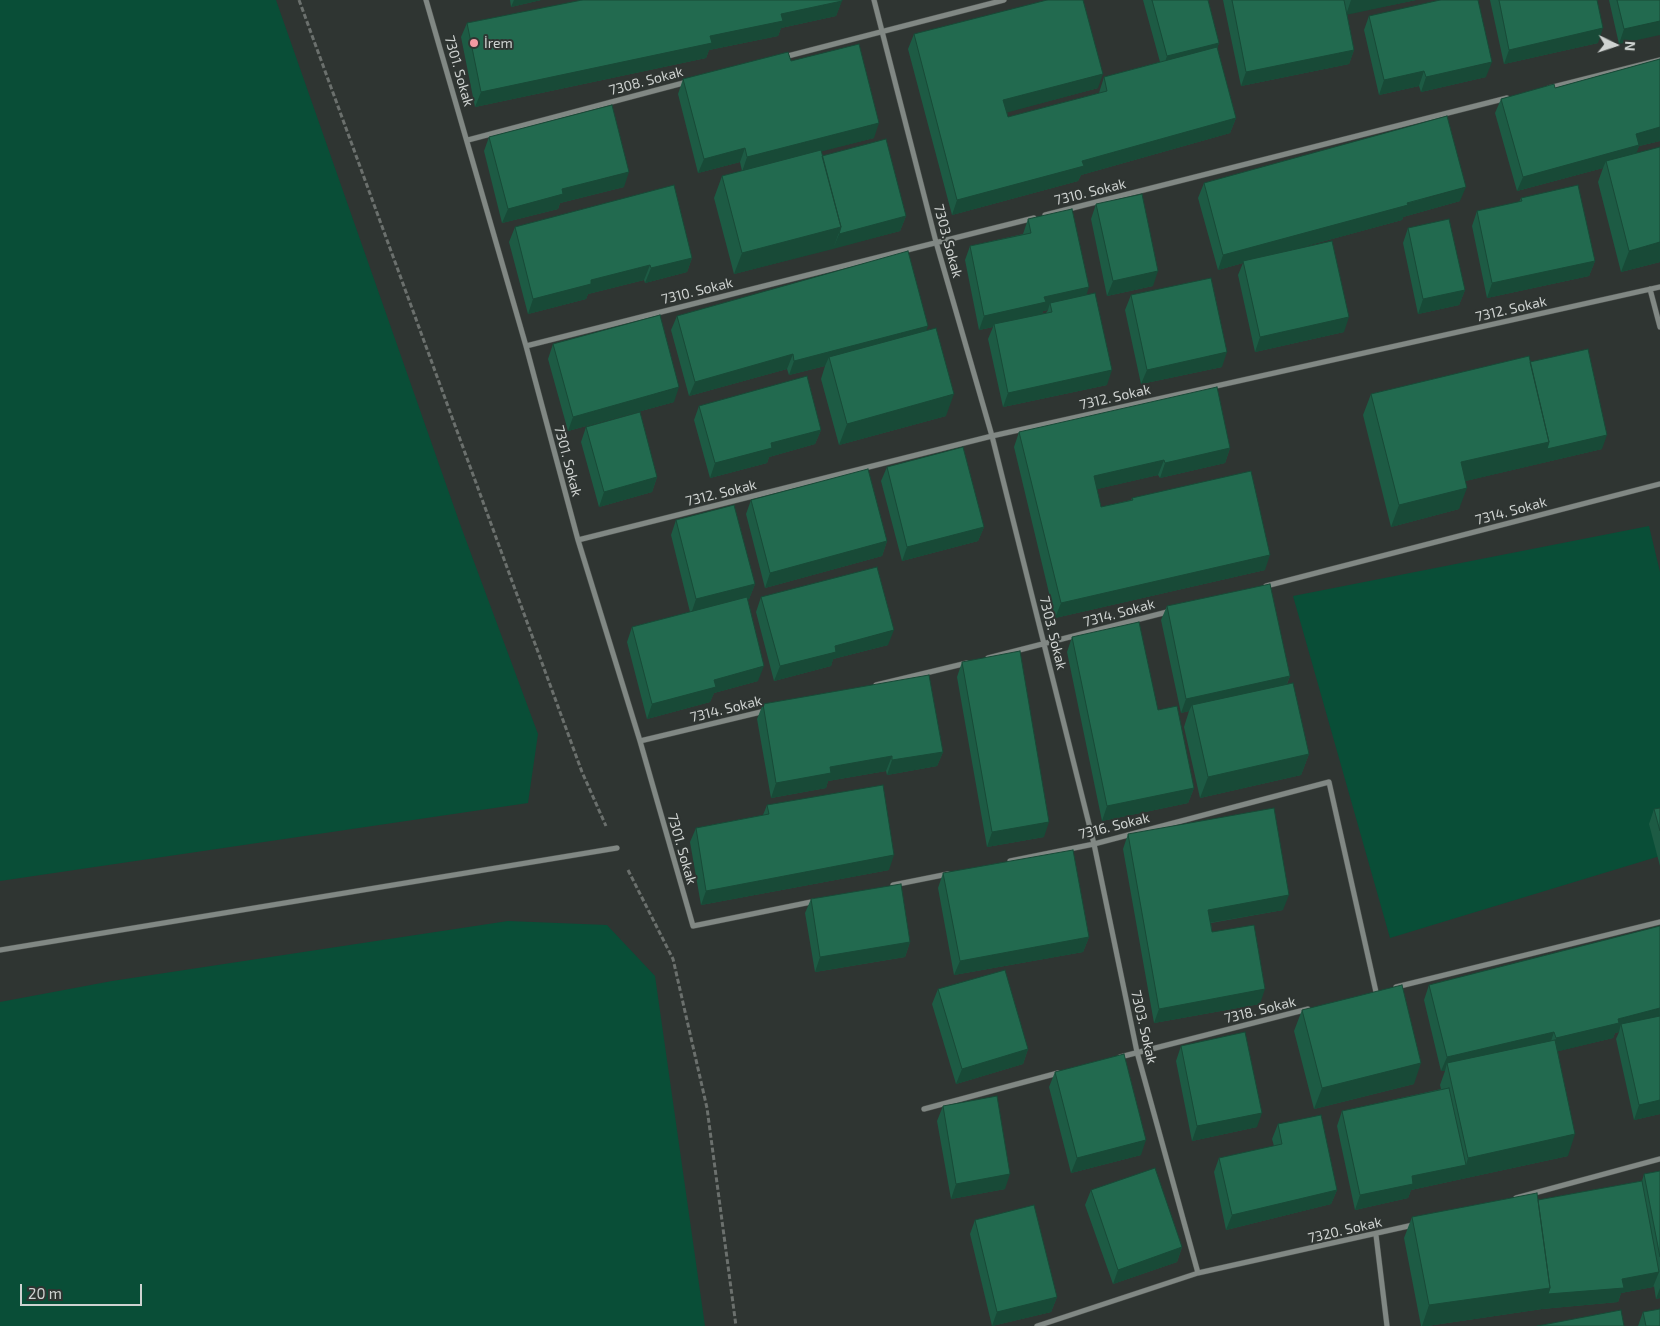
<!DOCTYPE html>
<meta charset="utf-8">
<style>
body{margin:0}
#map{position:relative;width:1660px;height:1326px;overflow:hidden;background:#2f3532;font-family:"Exo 2",sans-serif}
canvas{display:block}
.north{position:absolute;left:1590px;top:20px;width:50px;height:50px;-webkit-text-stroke:4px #2f3532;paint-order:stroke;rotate:94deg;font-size:14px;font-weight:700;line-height:20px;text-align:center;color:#cfd3d1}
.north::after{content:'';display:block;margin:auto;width:18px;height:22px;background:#cfd3d1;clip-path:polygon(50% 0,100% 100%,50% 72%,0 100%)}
.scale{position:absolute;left:20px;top:1284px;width:122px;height:22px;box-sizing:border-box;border:2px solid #cfd3d1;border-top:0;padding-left:6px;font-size:15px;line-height:18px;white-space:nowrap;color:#cfd3d1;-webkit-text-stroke:4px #2f3532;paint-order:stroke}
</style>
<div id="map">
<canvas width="1660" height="1326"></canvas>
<div class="north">N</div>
<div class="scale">20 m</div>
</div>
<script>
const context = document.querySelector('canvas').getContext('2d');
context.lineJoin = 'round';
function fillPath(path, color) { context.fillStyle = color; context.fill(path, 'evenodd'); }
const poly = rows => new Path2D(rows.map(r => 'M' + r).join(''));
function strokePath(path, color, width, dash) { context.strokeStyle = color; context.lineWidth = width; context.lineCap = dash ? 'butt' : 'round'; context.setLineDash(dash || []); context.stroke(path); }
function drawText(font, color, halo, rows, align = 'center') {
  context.font = font + ' "Exo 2",sans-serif'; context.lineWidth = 4; context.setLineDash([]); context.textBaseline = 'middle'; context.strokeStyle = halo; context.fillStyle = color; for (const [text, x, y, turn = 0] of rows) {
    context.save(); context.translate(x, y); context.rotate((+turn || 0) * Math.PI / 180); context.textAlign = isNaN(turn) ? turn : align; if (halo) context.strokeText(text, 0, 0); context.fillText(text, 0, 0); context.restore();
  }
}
const green = poly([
 [0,0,276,0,460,524,538,734,528,803,0,881],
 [1649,526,1660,572,1660,856,1390,938,1293,596],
 [508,921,607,925,655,976,705,1326,0,1326,0,1002,112,981]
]);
const path = poly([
 [299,0,582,772,606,826],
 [628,870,673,959,707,1108,736,1326]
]);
const street = poly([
 [426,0,526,346,578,540,640,741,693,926,816,901],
 [874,0,936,242,992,436,1094,844,1137,1052,1198,1273],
 [784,57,1004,0],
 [1549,88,1660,60],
 [468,140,687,82],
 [1045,215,1507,98],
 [1650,289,1660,327],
 [526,346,1034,218],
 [578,540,992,436,1660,287],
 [1266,586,1660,484],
 [988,658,1171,611],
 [876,685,967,663],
 [640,741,765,711],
 [1010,861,1094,844,1329,782,1376,992],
 [893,885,948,874],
 [0,950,617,848],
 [1396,987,1660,922],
 [1120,1057,1308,1009],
 [924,1109,1058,1073],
 [1516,1198,1660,1159],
 [1376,1235,1387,1326],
 [1037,1326,1198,1273,1413,1225]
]);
const wall = poly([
 [510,0,541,0,511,7],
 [579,0,842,0,836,16,781,28,778,36,709,50,706,58,475,107,461,37,467,23,579,1],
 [1143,0,1208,0,1219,43,1217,48,1236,118,1230,133,1081,175,1078,181,952,215,908,49,914,34,1098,88,1007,112,1008,117,1099,93,1104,77,1160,62],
 [1223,0,1416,0,1347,14,1354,50,1349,64,1241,86],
 [1490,0,1597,0,1598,43,1504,64],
 [1609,0,1660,0,1619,44],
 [1369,16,1486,77,1421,92,1419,86,1379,95,1364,30],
 [1660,59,1660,141,1639,146,1636,153,1660,262,1621,272,1598,182,1603,168,1517,191,1495,113,1501,99,1555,88],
 [791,61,874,138,821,151,822,156,906,216,900,231,734,274,714,198,722,176,742,171,740,162,698,173,678,94,683,79],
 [489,137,624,187,560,203,558,209,502,223,484,151],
 [1204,183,1460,201,1403,217,1402,220,1284,252,1344,332,1255,352,1238,275,1243,263,1218,270,1198,198],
 [1521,198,1595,261,1589,276,1487,298,1472,226,1477,211,1519,202],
 [1096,204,1153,286,1107,296,1091,219],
 [1028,219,1086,295,1107,385,1003,407,988,339,993,327,979,330,965,260,970,246,1023,234],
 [1048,310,1046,313,1042,314,1043,311],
 [515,227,692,258,687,272,645,283,644,280,588,294,586,299,528,314,509,242],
 [1408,228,1465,290,1459,305,1418,314,1403,243],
 [1131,295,1222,367,1141,384,1125,310],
 [677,316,926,330,946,416,839,445,821,379,825,366,789,375,787,369,689,396,671,330],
 [553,344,674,402,568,431,548,359],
 [1530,362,1602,449,1465,481,1459,509,1391,527,1363,415,1371,394],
 [699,406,821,430,815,444,769,457,767,463,710,478,694,420],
 [586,427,657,477,652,492,599,507,581,442],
 [1019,432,1230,448,1225,463,1160,478,1158,475,1097,489,1101,507,1131,500,1132,498,1265,570,1055,618,1014,447],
 [887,467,984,527,978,541,902,561,881,481],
 [751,500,887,541,882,556,765,588,746,514],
 [676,520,755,584,749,599,747,600,758,681,714,693,710,702,647,719,627,642,632,627,690,612,671,535],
 [761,597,888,645,833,659,831,666,774,681,756,612],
 [1167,606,1290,676,1287,684,1309,754,1301,775,1200,798,1184,727,1189,711,1181,713,1161,620],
 [1072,637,1158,710,1194,788,1188,803,1102,821,1067,652],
 [962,662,1044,837,987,847,957,677],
 [763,704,943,752,937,766,887,775,886,771,828,781,826,788,771,798,757,719],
 [767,805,889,870,701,905,690,842,696,828,763,815],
 [1660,808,1660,866,1649,824,1654,809],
 [1128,834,1283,910,1211,923,1212,932,1260,1004,1154,1023,1123,849],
 [943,873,1089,937,1083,952,954,975,938,888],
 [811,899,910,942,905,957,815,972,805,913],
 [1660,926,1660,1114,1634,1120,1616,1039,1619,1032,1615,1033,1613,1038,1558,1051,1568,1156,1411,1190,1408,1198,1355,1210,1337,1126,1342,1111,1441,1089,1440,1085,1445,1071,1441,1071,1424,1000,1429,985],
 [938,989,1028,1049,1023,1064,956,1084,932,1004],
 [1302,1010,1414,1084,1314,1109,1294,1031],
 [1181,1046,1257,1127,1192,1141,1176,1061],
 [1055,1072,1141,1155,1071,1173,1049,1087],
 [943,1106,1005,1189,951,1199,937,1121],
 [1278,1124,1337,1190,1331,1204,1226,1230,1214,1172,1219,1158,1274,1146,1272,1139],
 [1660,1171,1660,1298,1656,1299,1654,1286,1653,1287,1621,1293,1618,1302,1542,1309,1427,1326,1421,1326,1404,1238,1412,1217,1538,1200,1642,1181,1644,1174],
 [1091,1190,1182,1247,1177,1262,1113,1284,1085,1205],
 [975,1220,1057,1297,1051,1312,992,1326,970,1234],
 [1643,1312,1660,1326,1638,1326]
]);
const shadedWall = poly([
 [514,0,541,0,511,7],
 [1351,0,1416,0,1346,15],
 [842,1,836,16,781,28,778,36,709,50,706,58,475,107,481,92,710,36,781,14],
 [1660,21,1660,35,1619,44,1624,29],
 [1603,28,1598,43,1504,64,1509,50],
 [1219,43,1214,58,1162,71,1167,56],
 [1354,50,1349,64,1241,86,1246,72],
 [1492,62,1486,77,1421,92,1426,77],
 [1424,71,1419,86,1379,95,1384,80],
 [1103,74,1098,88,998,115,1003,100],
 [1236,118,1230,133,1081,175,1078,181,952,215,957,200,1082,161],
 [879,123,874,138,742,172,747,157],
 [1660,127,1660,141,1639,146,1634,160,1606,161,1603,168,1517,191,1523,177,1636,134],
 [745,148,740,162,698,173,704,159],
 [629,172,624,187,560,203,558,209,502,223,508,209,562,189],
 [1466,187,1460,201,1403,217,1402,220,1244,263,1243,261,1243,263,1218,270,1223,255],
 [906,216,900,231,833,249,839,234],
 [841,227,833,249,734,274,742,253],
 [1660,242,1660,262,1621,272,1629,251],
 [692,258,687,272,645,283,651,268],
 [1595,261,1589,276,1487,298,1492,283],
 [650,265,644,280,588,294,586,299,528,314,533,299,591,280],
 [1158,271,1153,286,1107,296,1113,281],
 [1089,287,1084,302,1050,303,1048,310,1043,311,1041,317,994,324,993,327,979,330,984,316,1044,297],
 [1465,290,1459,305,1418,314,1423,299],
 [1349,317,1344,332,1255,352,1260,337],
 [928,326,923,340,829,357,825,366,789,375,794,361],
 [1227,352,1222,367,1141,384,1147,370],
 [793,354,787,369,689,396,695,382],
 [1112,370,1107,385,1003,407,1008,393],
 [679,387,674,402,568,431,573,417],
 [954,394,946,416,839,445,847,424],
 [821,430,815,444,769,457,767,463,710,478,715,463,771,443],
 [1607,435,1602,449,1453,484,1461,462,1549,442],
 [1230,448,1225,463,1160,478,1165,463],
 [1164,460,1158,475,1089,491,1094,476],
 [657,477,652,492,599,507,604,492],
 [1467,488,1459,509,1391,527,1399,505],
 [984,527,978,541,902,561,907,547],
 [887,541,882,556,765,588,770,573],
 [1270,555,1265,570,1055,618,1061,603],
 [755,584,749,599,691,614,696,599],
 [894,630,888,645,833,659,831,666,774,681,780,666,835,646],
 [764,666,758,681,714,693,710,702,647,719,652,704,714,680],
 [1290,676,1284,690,1192,705,1189,711,1181,713,1186,699],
 [943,752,937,766,887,775,892,760],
 [1309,754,1301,775,1200,798,1208,777],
 [892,756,886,771,828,781,826,788,771,798,776,783,830,767],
 [1194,788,1188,803,1102,821,1107,806],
 [1049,822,1044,837,987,847,992,832],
 [894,855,889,870,701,905,706,891],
 [1289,895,1283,910,1203,924,1208,910],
 [1089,937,1083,952,954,975,960,961],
 [910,942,905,957,815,972,820,957],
 [1265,989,1260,1004,1154,1023,1159,1009],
 [1660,1008,1660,1021,1621,1024,1619,1032,1615,1033,1613,1038,1551,1053,1556,1038,1618,1019],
 [1554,1032,1549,1047,1447,1063,1445,1071,1441,1071,1447,1057],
 [1028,1049,1023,1064,956,1084,962,1069],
 [1421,1063,1414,1084,1314,1109,1322,1088],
 [1660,1100,1660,1114,1634,1120,1639,1105],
 [1262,1113,1257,1127,1192,1141,1197,1126],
 [1575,1134,1568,1156,1411,1190,1408,1198,1355,1210,1360,1195,1412,1176,1466,1165,1468,1158],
 [1146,1140,1141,1155,1071,1173,1077,1158],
 [1010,1174,1005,1189,951,1199,956,1184],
 [1337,1190,1331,1204,1226,1230,1232,1215],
 [1182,1247,1177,1262,1113,1284,1118,1270],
 [1659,1272,1653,1287,1621,1293,1618,1302,1542,1309,1427,1326,1422,1326,1429,1305,1550,1288,1622,1279],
 [1660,1288,1660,1298,1656,1299],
 [1057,1297,1051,1312,992,1326,997,1312]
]);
const building = poly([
 [582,0,842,0,842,1,781,14,783,21,710,36,712,43,481,92,467,23,582,0],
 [1047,0,1083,0,1103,74,1003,100,1008,117,1107,91,1104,77,1217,47,1236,118,1082,161,1084,166,957,200,914,34,1047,0],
 [1152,0,1208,0,1219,43,1167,56,1152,0],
 [1232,0,1344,0,1354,50,1246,72,1232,0],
 [1440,0,1478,0,1492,62,1426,77,1424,71,1384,80,1369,16,1440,0],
 [1499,0,1597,0,1603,28,1509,50,1499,0],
 [1617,0,1660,0,1660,21,1624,29,1617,0],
 [859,44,879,123,747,157,745,148,704,159,683,79,788,52,791,61,859,44],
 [1660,59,1660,127,1636,134,1639,145,1523,177,1501,99,1554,84,1555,88,1660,59],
 [612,105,629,172,562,189,563,194,508,209,489,137,612,105],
 [1447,116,1466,187,1407,203,1408,205,1223,255,1204,183,1447,116],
 [886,139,906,216,839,234,841,227,822,156,886,139],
 [1660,147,1660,242,1629,251,1606,161,1660,147],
 [821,150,841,227,742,253,722,176,821,150],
 [674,185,692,258,651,268,650,265,591,280,591,284,533,299,515,227,674,185],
 [1578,185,1595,261,1492,283,1477,211,1522,201,1521,198,1578,185],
 [1142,194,1158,271,1113,281,1096,204,1142,194],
 [1072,209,1089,287,1044,297,1046,302,984,316,970,246,1031,233,1028,219,1072,209],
 [1449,219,1465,290,1423,299,1408,228,1449,219],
 [1332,241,1349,317,1260,337,1243,261,1332,241],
 [908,251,928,326,794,361,793,354,695,382,677,316,908,251],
 [1211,278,1227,352,1147,370,1131,295,1211,278],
 [1095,293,1112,370,1008,393,994,324,1052,312,1050,303,1095,293],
 [660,315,679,387,573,417,553,344,660,315],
 [936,328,954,394,847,424,829,357,936,328],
 [1588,349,1607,435,1547,449,1549,442,1530,362,1588,349],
 [1529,356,1549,442,1461,462,1467,488,1399,505,1371,394,1529,356],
 [807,376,821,430,771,443,772,448,715,463,699,406,807,376],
 [1217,387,1230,448,1165,463,1164,460,1094,476,1101,507,1133,500,1132,498,1251,471,1270,555,1061,603,1019,432,1217,387],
 [640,412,657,477,604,492,586,427,640,412],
 [963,447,984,527,907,547,887,467,963,447],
 [868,469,887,541,770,573,751,500,868,469],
 [734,505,755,584,696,599,676,520,734,505],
 [877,567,894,630,835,646,836,652,780,666,761,597,877,567],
 [1270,584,1290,676,1186,699,1167,606,1270,584],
 [747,597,764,666,714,680,716,687,652,704,632,627,747,597],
 [1139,622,1158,710,1177,706,1194,788,1107,806,1072,637,1139,622],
 [1020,651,1049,822,992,832,962,662,1020,651],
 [929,675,943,752,892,760,892,756,830,767,831,773,776,783,763,704,929,675],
 [1293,683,1309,754,1208,777,1192,705,1293,683],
 [883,785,894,855,706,891,696,828,769,814,767,805,883,785],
 [1274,808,1289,895,1208,910,1212,932,1254,925,1265,989,1159,1009,1128,834,1274,808],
 [1660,808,1660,831,1654,809,1660,808],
 [1073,850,1089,937,960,961,943,873,1073,850],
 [901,884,910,942,820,957,811,899,901,884],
 [1660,926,1660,1008,1618,1019,1619,1023,1556,1038,1554,1032,1447,1057,1429,985,1660,926],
 [1005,970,1028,1049,962,1069,938,989,1005,970],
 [1402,985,1421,1063,1322,1088,1302,1010,1402,985],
 [1660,1016,1660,1100,1639,1105,1621,1024,1660,1016],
 [1245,1032,1262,1113,1197,1126,1181,1046,1245,1032],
 [1555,1040,1575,1134,1468,1158,1447,1063,1555,1040],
 [1124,1054,1146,1140,1077,1158,1055,1072,1124,1054],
 [1449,1088,1466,1165,1412,1176,1413,1184,1360,1195,1342,1111,1449,1088],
 [997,1096,1010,1174,956,1184,943,1106,997,1096],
 [1321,1115,1337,1190,1232,1215,1219,1158,1282,1144,1278,1124,1321,1115],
 [1155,1168,1182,1247,1118,1270,1091,1190,1155,1168],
 [1660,1171,1660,1257,1644,1174,1660,1171],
 [1642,1181,1659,1272,1622,1279,1624,1288,1548,1294,1550,1288,1538,1200,1642,1181],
 [1537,1193,1550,1288,1429,1305,1412,1217,1537,1193],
 [1034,1205,1057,1297,997,1312,975,1220,1034,1205],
 [1660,1309,1660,1326,1646,1326,1643,1312,1660,1309],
 [1621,1310,1624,1326,1537,1326,1621,1310]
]);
const markers = [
 [474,43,5,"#f49aa2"]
];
const poiNames = [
 ["İrem",484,43]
];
const streetNames = [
 ["7301. Sokak",459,71,74],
 ["7308. Sokak",646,81,-15],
 ["7310. Sokak",1090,192,-14],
 ["7303. Sokak",948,241,75],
 ["7310. Sokak",697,291,-14],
 ["7312. Sokak",1511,309,-13],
 ["7312. Sokak",1115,397,-13],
 ["7301. Sokak",568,461,75],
 ["7312. Sokak",721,493,-14],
 ["7314. Sokak",1511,511,-15],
 ["7314. Sokak",1119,613,-15],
 ["7303. Sokak",1053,633,76],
 ["7314. Sokak",726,709,-14],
 ["7316. Sokak",1114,826,-14],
 ["7301. Sokak",682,849,74],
 ["7318. Sokak",1260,1010,-14],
 ["7303. Sokak",1144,1027,77],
 ["7320. Sokak",1345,1230,-13]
];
fillPath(green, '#094e37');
strokePath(street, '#4b504d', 6);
strokePath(path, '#6b706d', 3, [5, 2.5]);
strokePath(street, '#818884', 5);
fillPath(wall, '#1d5b44');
fillPath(shadedWall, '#184a37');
fillPath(building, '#226a4f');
strokePath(building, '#184a37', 1);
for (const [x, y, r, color] of markers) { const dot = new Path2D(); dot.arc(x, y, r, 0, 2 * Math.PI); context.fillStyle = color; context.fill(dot); strokePath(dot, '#2f3532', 2); }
drawText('14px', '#cfd3d1', '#2f3532', poiNames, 'left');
drawText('14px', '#cfd3d1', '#2f3532', streetNames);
</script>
